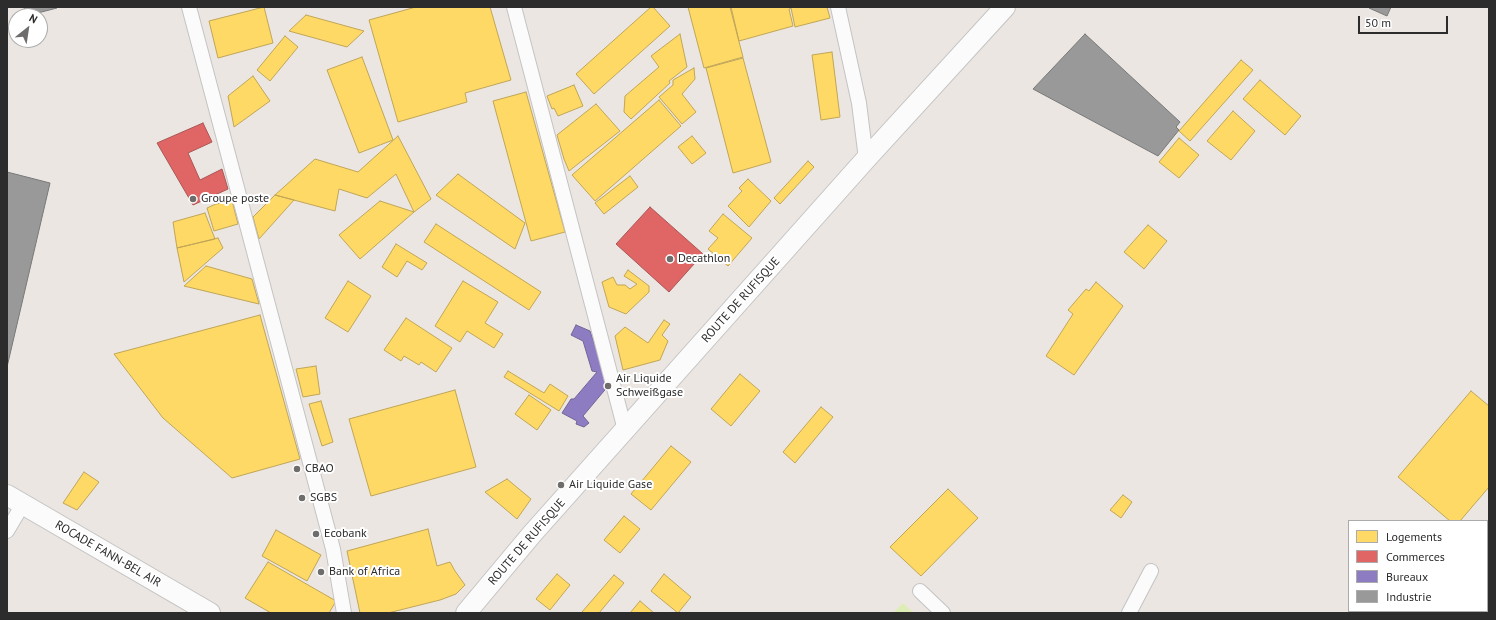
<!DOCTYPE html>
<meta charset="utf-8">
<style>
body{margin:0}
#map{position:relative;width:1496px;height:620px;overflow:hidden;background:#ebe6e2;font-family:"PT Sans",sans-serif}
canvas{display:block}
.frame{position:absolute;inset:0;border:8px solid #2c2c2c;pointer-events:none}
.legend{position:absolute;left:1348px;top:520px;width:140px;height:92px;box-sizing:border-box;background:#fff;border:1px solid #ababab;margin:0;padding:5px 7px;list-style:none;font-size:12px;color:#2c2c2c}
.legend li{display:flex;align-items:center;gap:8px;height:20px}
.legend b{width:20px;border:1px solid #ababab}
.north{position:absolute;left:8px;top:8px;width:40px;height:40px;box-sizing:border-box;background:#fff;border:1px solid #ababab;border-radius:50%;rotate:30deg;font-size:11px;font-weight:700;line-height:16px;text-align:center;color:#2c2c2c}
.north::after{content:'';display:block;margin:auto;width:14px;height:18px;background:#6f6d6c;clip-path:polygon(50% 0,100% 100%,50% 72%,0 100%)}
.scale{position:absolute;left:1358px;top:16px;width:90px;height:18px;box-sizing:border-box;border:2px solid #2c2c2c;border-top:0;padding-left:5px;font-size:12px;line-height:14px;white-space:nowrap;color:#2c2c2c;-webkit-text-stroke:3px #fff;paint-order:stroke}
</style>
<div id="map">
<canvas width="1496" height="620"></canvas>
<div class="frame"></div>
<ul class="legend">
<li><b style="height:11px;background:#ffd966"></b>Logements</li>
<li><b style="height:11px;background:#e06666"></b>Commerces</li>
<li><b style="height:11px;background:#8e7cc3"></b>Bureaux</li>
<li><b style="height:11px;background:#999"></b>Industrie</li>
</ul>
<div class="north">N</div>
<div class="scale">50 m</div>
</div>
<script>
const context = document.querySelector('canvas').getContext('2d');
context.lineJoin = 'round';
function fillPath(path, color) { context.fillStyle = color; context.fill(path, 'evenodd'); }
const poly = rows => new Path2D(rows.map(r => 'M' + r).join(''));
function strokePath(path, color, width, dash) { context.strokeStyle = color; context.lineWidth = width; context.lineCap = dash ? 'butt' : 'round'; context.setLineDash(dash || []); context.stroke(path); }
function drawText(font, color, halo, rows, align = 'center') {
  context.font = font + ' "PT Sans",sans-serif'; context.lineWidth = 4; context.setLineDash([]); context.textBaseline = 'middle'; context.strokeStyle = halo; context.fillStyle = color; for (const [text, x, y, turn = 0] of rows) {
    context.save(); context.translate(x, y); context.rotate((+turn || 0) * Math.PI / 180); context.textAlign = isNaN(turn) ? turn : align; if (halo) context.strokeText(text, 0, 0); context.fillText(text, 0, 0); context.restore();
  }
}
const pitch = poly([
 [903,603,914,613,893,613]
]);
const homes = poly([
 [264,7,273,43,218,58,209,21,264,7],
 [416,7,490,7,511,80,465,93,467,102,398,122,369,20,416,7],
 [651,7,653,7,670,26,594,94,576,74,651,7],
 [688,7,730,7,743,57,704,68,688,7],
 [731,7,827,7,830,18,795,27,791,8,789,9,793,26,739,41,731,7],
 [306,15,364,31,347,47,289,31,306,15],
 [680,34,687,67,669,81,670,83,631,119,624,112,625,96,659,67,651,56,680,34],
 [285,36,298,47,270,81,257,70,285,36],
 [832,52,840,117,821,120,812,55,832,52],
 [362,57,393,140,359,153,327,70,362,57],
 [743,58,771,162,733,173,706,68,743,58],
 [1241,60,1253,70,1190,141,1179,131,1241,60],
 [694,68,695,79,682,94,696,112,682,124,659,97,673,85,673,80,694,68],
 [253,76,270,101,234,127,228,96,253,76],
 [1260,80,1301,116,1285,135,1243,99,1260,80],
 [574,85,583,106,558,116,554,108,552,109,547,96,574,85],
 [526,92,565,232,531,241,493,101,526,92],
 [659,100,681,126,595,201,572,175,659,100],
 [596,104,620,131,569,171,564,159,557,135,596,104],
 [1233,111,1255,131,1231,160,1207,141,1233,111],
 [398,136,431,199,414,212,396,174,367,198,339,189,335,211,275,195,315,159,358,172,398,136],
 [692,136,706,153,692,164,678,147,692,136],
 [1179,138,1199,155,1179,178,1159,162,1179,138],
 [808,161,814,167,780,204,774,198,808,161],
 [458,174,525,223,515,249,436,195,458,174],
 [630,176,638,187,604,214,595,203,630,176],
 [748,179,771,201,749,227,728,206,742,191,739,188,748,179],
 [275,195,294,200,259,239,253,217,275,195],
 [232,201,238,224,214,231,207,208,216,204,232,201],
 [380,201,414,212,360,259,339,235,380,201],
 [205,213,215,239,177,248,173,222,205,213],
 [723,214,752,238,728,266,708,249,718,238,709,231,723,214],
 [436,224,541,292,529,310,424,242,436,224],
 [1148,225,1167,241,1144,269,1124,252,1148,225],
 [218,238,223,248,184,282,177,248,218,238],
 [396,244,427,263,422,270,407,261,397,277,382,267,396,244],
 [206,266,252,279,259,304,184,286,206,266],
 [628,270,649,286,649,292,626,314,609,307,602,282,613,277,617,285,625,285,630,289,637,284,624,276,628,270],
 [348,281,371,296,348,332,325,318,348,281],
 [463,281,498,302,485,323,503,334,494,348,467,331,460,342,435,326,463,281],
 [1096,282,1123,306,1074,375,1046,356,1073,314,1068,310,1086,289,1089,291,1096,282],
 [260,315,300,459,232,478,163,418,114,354,260,315],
 [406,318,452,348,436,372,421,362,419,365,404,356,401,361,384,350,406,318],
 [664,320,670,324,662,335,668,341,660,360,623,370,615,336,625,327,648,343,664,320],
 [316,366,320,394,303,397,296,369,316,366],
 [508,371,544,393,550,384,568,396,559,411,504,377,508,371],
 [740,374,760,391,731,426,711,409,740,374],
 [455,390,476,467,371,496,349,419,455,390],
 [1471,391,1489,406,1489,487,1460,521,1450,521,1398,477,1471,391],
 [529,395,551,410,537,430,515,414,529,395],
 [321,401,333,442,322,446,309,404,321,401],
 [821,407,833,417,795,463,783,452,821,407],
 [671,446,691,462,651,510,631,494,671,446],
 [84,472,99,482,77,510,63,503,84,472],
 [507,479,531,499,517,519,485,492,507,479],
 [948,489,978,518,921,576,890,547,948,489],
 [1123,495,1132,502,1121,518,1110,510,1123,495],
 [624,516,640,529,620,553,604,540,624,516],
 [428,529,437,566,450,562,455,571,465,585,456,594,440,600,388,613,360,613,347,551,428,529],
 [276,530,321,555,307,581,262,556,276,530],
 [268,562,336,601,329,613,271,613,245,598,268,562],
 [557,574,570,585,550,610,536,599,557,574],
 [664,574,691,597,678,613,651,591,664,574],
 [614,575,624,583,599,613,584,613,582,612,614,575],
 [640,601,654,613,630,613,640,601],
 [1372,611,1447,611,1447,613,1371,613,1372,611]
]);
const shops = poly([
 [203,123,212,142,188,153,200,180,222,169,228,189,193,205,157,143,203,123],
 [650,207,703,254,669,292,616,244,650,207]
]);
const offices = poly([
 [576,325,590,331,609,385,583,416,589,423,584,427,576,424,577,421,562,413,571,399,574,399,597,372,592,371,583,341,571,335,576,325]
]);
const industry = poly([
 [24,7,57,7,57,8,26,16,24,7],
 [1369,7,1391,7,1387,16,1369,8,1369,7],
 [1085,34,1180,122,1176,127,1179,130,1158,156,1033,89,1085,34],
 [7,172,50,183,7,367,7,172]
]);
const minor = poly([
 [189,7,333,549,344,613],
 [514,7,625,430],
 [838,7,859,103,866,159],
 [7,531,23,504],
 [920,591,943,613],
 [1129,613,1151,571]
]);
const secondary = poly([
 [7,495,210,613],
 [466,613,532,534,866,159,1005,7]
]);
const markers = [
 [193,199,4,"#6f6d6c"],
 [670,259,4,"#6f6d6c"],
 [608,386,4,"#6f6d6c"],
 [297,469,4,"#6f6d6c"],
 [561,485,4,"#6f6d6c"],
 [302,498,4,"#6f6d6c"],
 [316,534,4,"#6f6d6c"],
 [321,572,4,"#6f6d6c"]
];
const poiNames = [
 ["Groupe poste",201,199],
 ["Decathlon",678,259],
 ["Air Liquide",616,379],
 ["Schweißgase",616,393],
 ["CBAO",305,469],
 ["Air Liquide Gase",569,485],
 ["SGBS",310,498],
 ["Ecobank",324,534],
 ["Bank of Africa",329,572]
];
const streetNames = [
 ["ROUTE DE RUFISQUE",741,300,-48],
 ["ROUTE DE RUFISQUE",527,542,-49],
 ["ROCADE FANN-BEL AIR",108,554,30]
];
fillPath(pitch, '#deedb5');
fillPath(homes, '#ffd966');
strokePath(homes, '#c0a555', 1);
fillPath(shops, '#e06666');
strokePath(shops, '#a55', 1);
fillPath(offices, '#8e7cc3');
strokePath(offices, '#716496', 1);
fillPath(industry, '#999');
strokePath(industry, '#787878', 1);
strokePath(minor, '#c4c3c3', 16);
strokePath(secondary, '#c4c3c3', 22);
strokePath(minor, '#fcfbfb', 14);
strokePath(secondary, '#fcfbfb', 20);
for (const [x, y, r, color] of markers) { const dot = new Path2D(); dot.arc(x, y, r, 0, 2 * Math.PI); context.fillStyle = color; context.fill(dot); strokePath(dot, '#fff', 1.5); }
drawText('12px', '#2c2c2c', '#fff', poiNames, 'left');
drawText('12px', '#2c2c2c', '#fff', streetNames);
</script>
